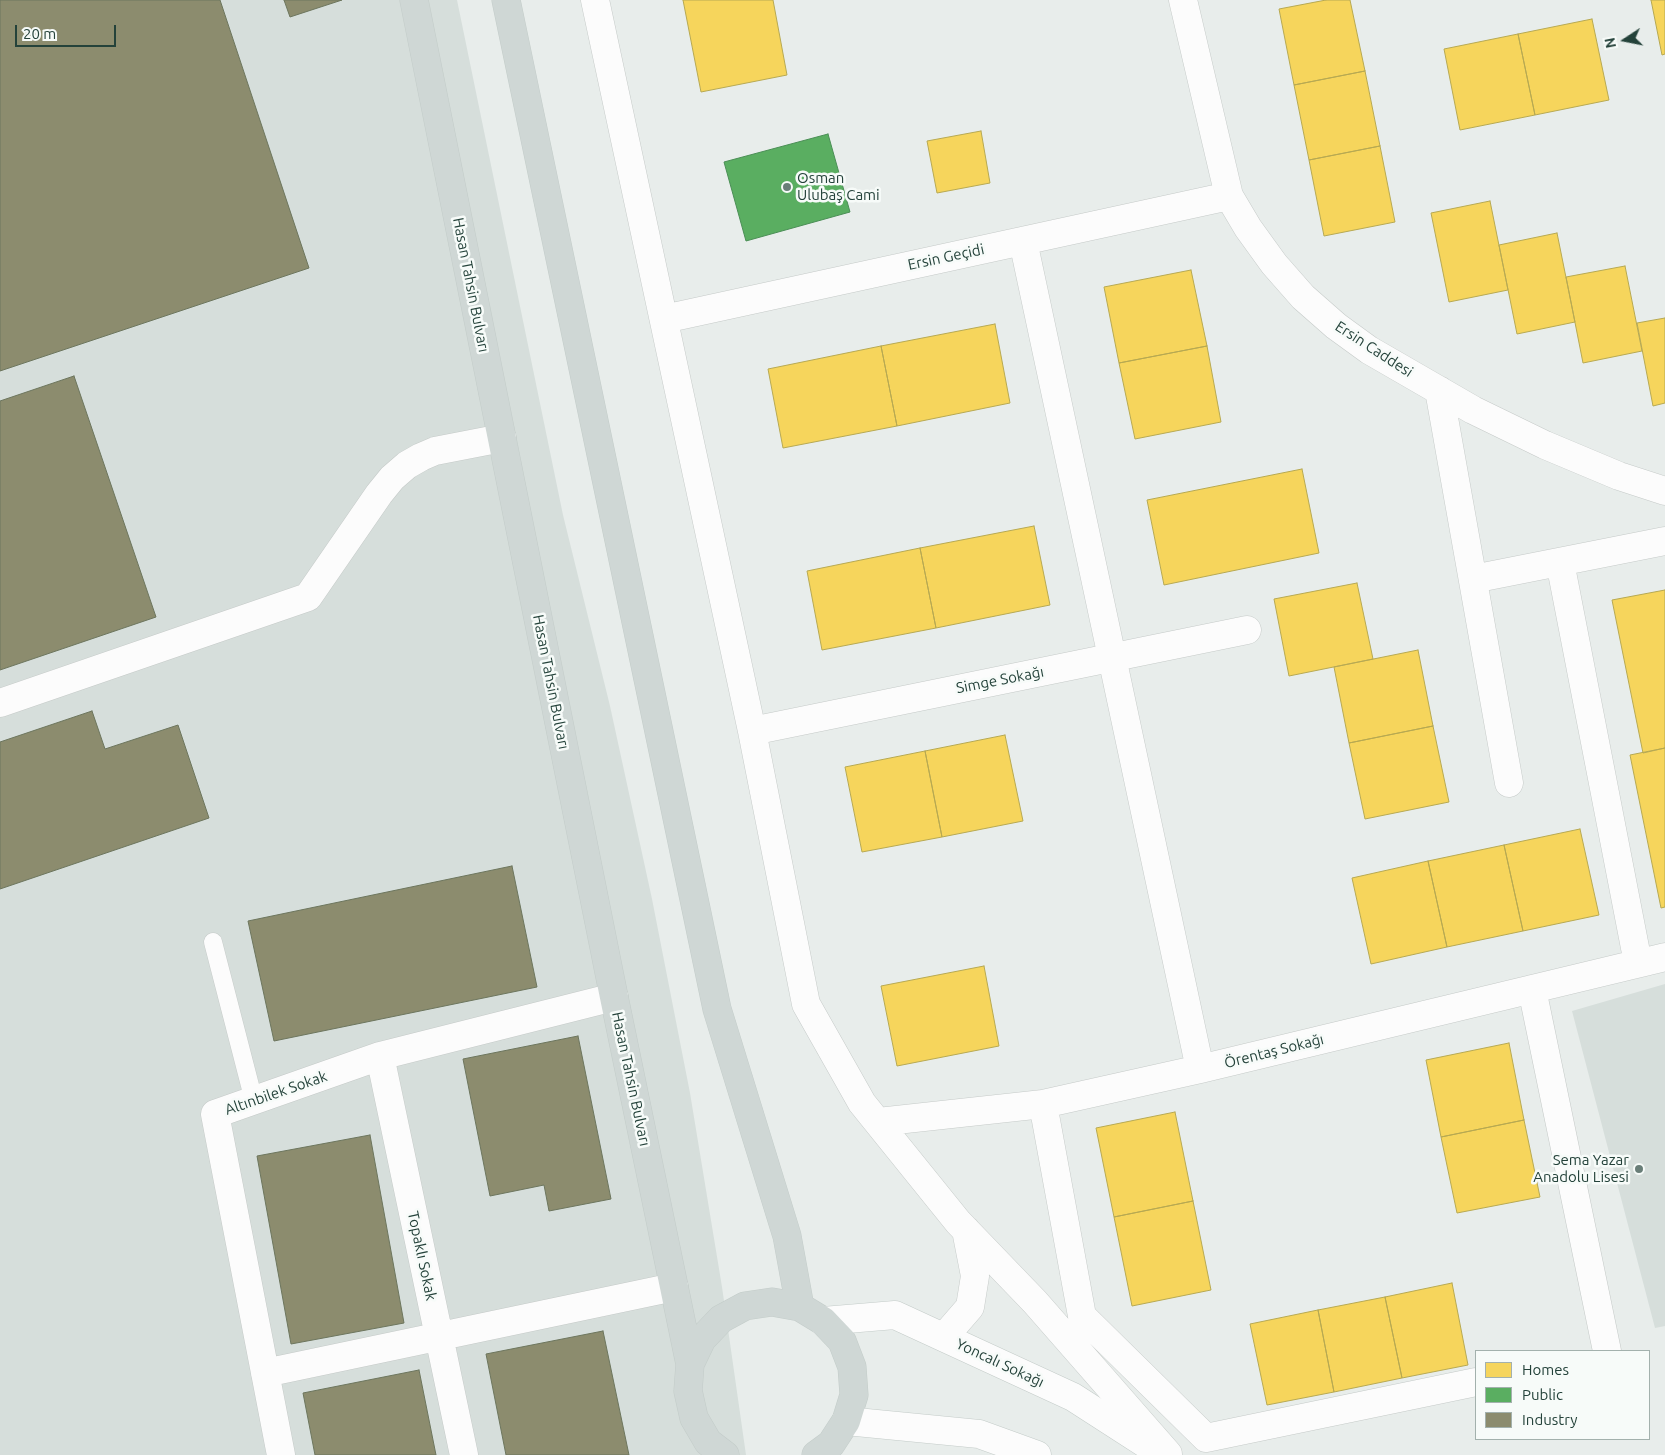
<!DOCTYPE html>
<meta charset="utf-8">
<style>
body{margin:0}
#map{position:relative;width:1665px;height:1455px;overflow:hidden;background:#e8edeb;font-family:Ubuntu,sans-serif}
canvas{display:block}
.legend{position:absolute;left:1475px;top:1350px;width:175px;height:90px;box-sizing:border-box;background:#f7fbf9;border:1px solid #a3b1ad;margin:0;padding:6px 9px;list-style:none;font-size:15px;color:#24423a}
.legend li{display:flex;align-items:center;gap:10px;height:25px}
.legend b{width:25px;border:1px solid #a3b1ad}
.north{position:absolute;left:1600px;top:15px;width:50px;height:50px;-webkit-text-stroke:4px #f7fbf9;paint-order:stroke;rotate:259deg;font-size:14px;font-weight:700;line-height:20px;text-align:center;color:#24423a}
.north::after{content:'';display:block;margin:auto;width:18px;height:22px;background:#24423a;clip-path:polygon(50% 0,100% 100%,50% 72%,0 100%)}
.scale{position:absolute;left:15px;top:25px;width:101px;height:22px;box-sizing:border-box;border:2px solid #24423a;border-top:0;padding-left:6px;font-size:15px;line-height:18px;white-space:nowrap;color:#24423a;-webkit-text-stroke:4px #f7fbf9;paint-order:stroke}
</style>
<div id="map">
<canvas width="1665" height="1455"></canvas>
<ul class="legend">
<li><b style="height:14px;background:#f6d55c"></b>Homes</li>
<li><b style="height:14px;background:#5aae61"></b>Public</li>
<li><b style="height:14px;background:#8c8c6e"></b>Industry</li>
</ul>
<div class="north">N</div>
<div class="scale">20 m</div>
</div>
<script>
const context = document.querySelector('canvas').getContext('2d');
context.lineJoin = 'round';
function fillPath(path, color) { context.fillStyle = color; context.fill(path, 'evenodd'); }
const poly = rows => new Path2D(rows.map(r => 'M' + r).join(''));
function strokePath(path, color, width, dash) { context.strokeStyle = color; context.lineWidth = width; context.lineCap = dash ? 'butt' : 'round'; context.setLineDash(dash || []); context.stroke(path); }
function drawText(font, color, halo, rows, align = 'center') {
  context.font = font + ' Ubuntu,sans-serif'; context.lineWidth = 5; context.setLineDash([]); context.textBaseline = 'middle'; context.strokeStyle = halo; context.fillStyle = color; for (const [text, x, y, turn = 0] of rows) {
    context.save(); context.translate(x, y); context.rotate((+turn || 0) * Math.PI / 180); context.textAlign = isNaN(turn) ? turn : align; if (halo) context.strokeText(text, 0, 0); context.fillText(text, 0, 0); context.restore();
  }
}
const built = poly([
 [0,0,457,0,563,515,610,706,652,899,690,1093,722,1287,746,1455,0,1455],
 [1665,984,1665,1326,1655,1328,1572,1011]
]);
const homes = poly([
 [683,0,773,0,787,75,701,92,683,0],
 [1326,0,1350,0,1365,71,1294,85,1279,9,1326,0],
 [1651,0,1665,0,1665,54,1662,55,1651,0],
 [1592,19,1609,100,1535,115,1518,34,1592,19],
 [1518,34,1535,115,1460,130,1444,49,1518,34],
 [1365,71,1380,146,1309,160,1294,85,1365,71],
 [981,131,990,183,937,193,927,141,981,131],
 [1380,146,1395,222,1324,236,1309,160,1380,146],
 [1490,201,1508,290,1449,302,1431,213,1490,201],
 [1557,233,1575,322,1517,334,1499,245,1557,233],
 [1625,266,1642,351,1583,363,1566,277,1625,266],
 [1191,270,1207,346,1119,363,1104,287,1191,270],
 [1665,318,1665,403,1653,406,1637,323,1665,318],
 [995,324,1010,403,897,426,881,346,995,324],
 [881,346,897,426,783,448,768,369,881,346],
 [1207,346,1221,422,1135,439,1119,363,1207,346],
 [1302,469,1319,553,1164,585,1147,500,1302,469],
 [1034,526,1050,605,936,628,920,548,1034,526],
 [920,548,936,628,822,650,807,571,920,548],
 [1357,583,1373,659,1289,676,1274,599,1357,583],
 [1665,590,1665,748,1643,753,1612,600,1665,590],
 [1418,650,1433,726,1349,743,1334,667,1418,650],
 [1433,726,1449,802,1365,819,1349,743,1433,726],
 [1005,735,1023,821,942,837,925,751,1005,735],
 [1665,748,1665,907,1661,908,1630,755,1665,748],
 [925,751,942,837,862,852,845,767,925,751],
 [1580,829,1599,915,1523,931,1504,845,1580,829],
 [1504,845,1523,931,1447,947,1428,861,1504,845],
 [1428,861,1447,947,1371,964,1352,878,1428,861],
 [984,966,999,1046,897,1066,881,986,984,966],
 [1509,1043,1524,1120,1441,1137,1426,1060,1509,1043],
 [1175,1112,1193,1201,1114,1217,1096,1128,1175,1112],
 [1524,1120,1540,1197,1457,1213,1441,1137,1524,1120],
 [1193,1201,1211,1290,1132,1306,1114,1217,1193,1201],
 [1452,1283,1468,1365,1402,1378,1385,1297,1452,1283],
 [1385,1297,1402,1378,1334,1392,1318,1310,1385,1297],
 [1318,1310,1334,1392,1267,1405,1250,1324,1318,1310]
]);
const public = poly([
 [828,134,850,212,746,241,724,162,828,134]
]);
const industry = poly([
 [0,0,220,0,309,268,0,371,0,0],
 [284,0,342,0,290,17,284,0],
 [74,376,156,617,0,670,0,401,74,376],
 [92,711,105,749,178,725,209,818,0,889,0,742,92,711],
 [512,866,537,987,274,1041,248,921,512,866],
 [578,1036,611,1199,549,1211,544,1185,490,1196,463,1059,578,1036],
 [370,1135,404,1323,291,1344,257,1156,370,1135],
 [603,1331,629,1455,506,1455,486,1354,603,1331],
 [419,1370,436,1455,315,1455,303,1393,419,1370]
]);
const lane = poly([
 [213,942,254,1101]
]);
const street = poly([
 [595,0,752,731,806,1004,862,1103,958,1222,1035,1302,1168,1454],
 [1183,0,1229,196,1248,228,1274,264,1303,297,1336,326,1369,350,1473,410,1545,445,1619,476,1665,491],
 [1023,241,1200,1069],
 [664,319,1229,196],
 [1439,390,1509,783],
 [1560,562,1638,963],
 [1473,579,1665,541],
 [0,703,308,597,379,494,392,478,407,465,421,457,435,451,502,438],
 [752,731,1247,630],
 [1532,989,1607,1351],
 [380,1056,464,1455],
 [1043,1104,1082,1316,1206,1438,1476,1382],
 [878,1122,1043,1104,1200,1069,1665,957],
 [944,1337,970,1307,975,1276,966,1230],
 [265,1373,674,1287],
 [281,1455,215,1114,380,1056,614,997]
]);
const secondary = poly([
 [823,1321,895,1315,1073,1397,1163,1455],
 [846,1421,979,1434,1037,1455]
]);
const primary = poly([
 [414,0,614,997,690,1364],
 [506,0,717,1009,787,1236,800,1307],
 [725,1455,708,1442,694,1418,688,1391,690,1364,702,1339,721,1319,745,1306,772,1302,800,1307,823,1321,842,1341,852,1367,854,1395,846,1421,831,1444,816,1455]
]);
const markers = [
 [787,187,5,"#697e78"],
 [1639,1169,5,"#697e78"]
];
const poiNames = [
 ["Osman",797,178],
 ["Ulubaş Cami",797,195],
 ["Sema Yazar",1629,1160,"right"],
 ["Anadolu Lisesi",1629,1177,"right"]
];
const streetNames = [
 ["Ersin Geçidi",946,257,-12],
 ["Hasan Tahsin Bulvarı",471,285,79],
 ["Ersin Caddesi",1374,349,33],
 ["Simge Sokağı",1000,680,-11],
 ["Hasan Tahsin Bulvarı",551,682,79],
 ["Örentaş Sokağı",1274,1051,-14],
 ["Hasan Tahsin Bulvarı",631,1079,78],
 ["Altınbilek Sokak",276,1093,-19],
 ["Topaklı Sokak",422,1256,78],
 ["Yoncalı Sokağı",1000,1363,25]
];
fillPath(built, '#d6dedb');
fillPath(homes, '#f6d55c');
strokePath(homes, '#b7a952', 1);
fillPath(public, '#5aae61');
strokePath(public, '#4a8e55', 1);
fillPath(industry, '#8c8c6e');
strokePath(industry, '#6d765e', 1);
strokePath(lane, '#c5cac8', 19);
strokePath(street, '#c5cac8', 29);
strokePath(secondary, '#c3cbc8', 29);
strokePath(primary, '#c3ccc9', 29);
strokePath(lane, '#fcfcfc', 18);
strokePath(street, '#fcfcfc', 28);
strokePath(secondary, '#fcfcfc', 28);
strokePath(primary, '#cfd7d5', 28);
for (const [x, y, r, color] of markers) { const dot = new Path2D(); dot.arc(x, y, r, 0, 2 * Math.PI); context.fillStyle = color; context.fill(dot); strokePath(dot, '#f7fbf9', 2); }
drawText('15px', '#24423a', '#f7fbf9', poiNames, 'left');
drawText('15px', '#24423a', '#f7fbf9', streetNames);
</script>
